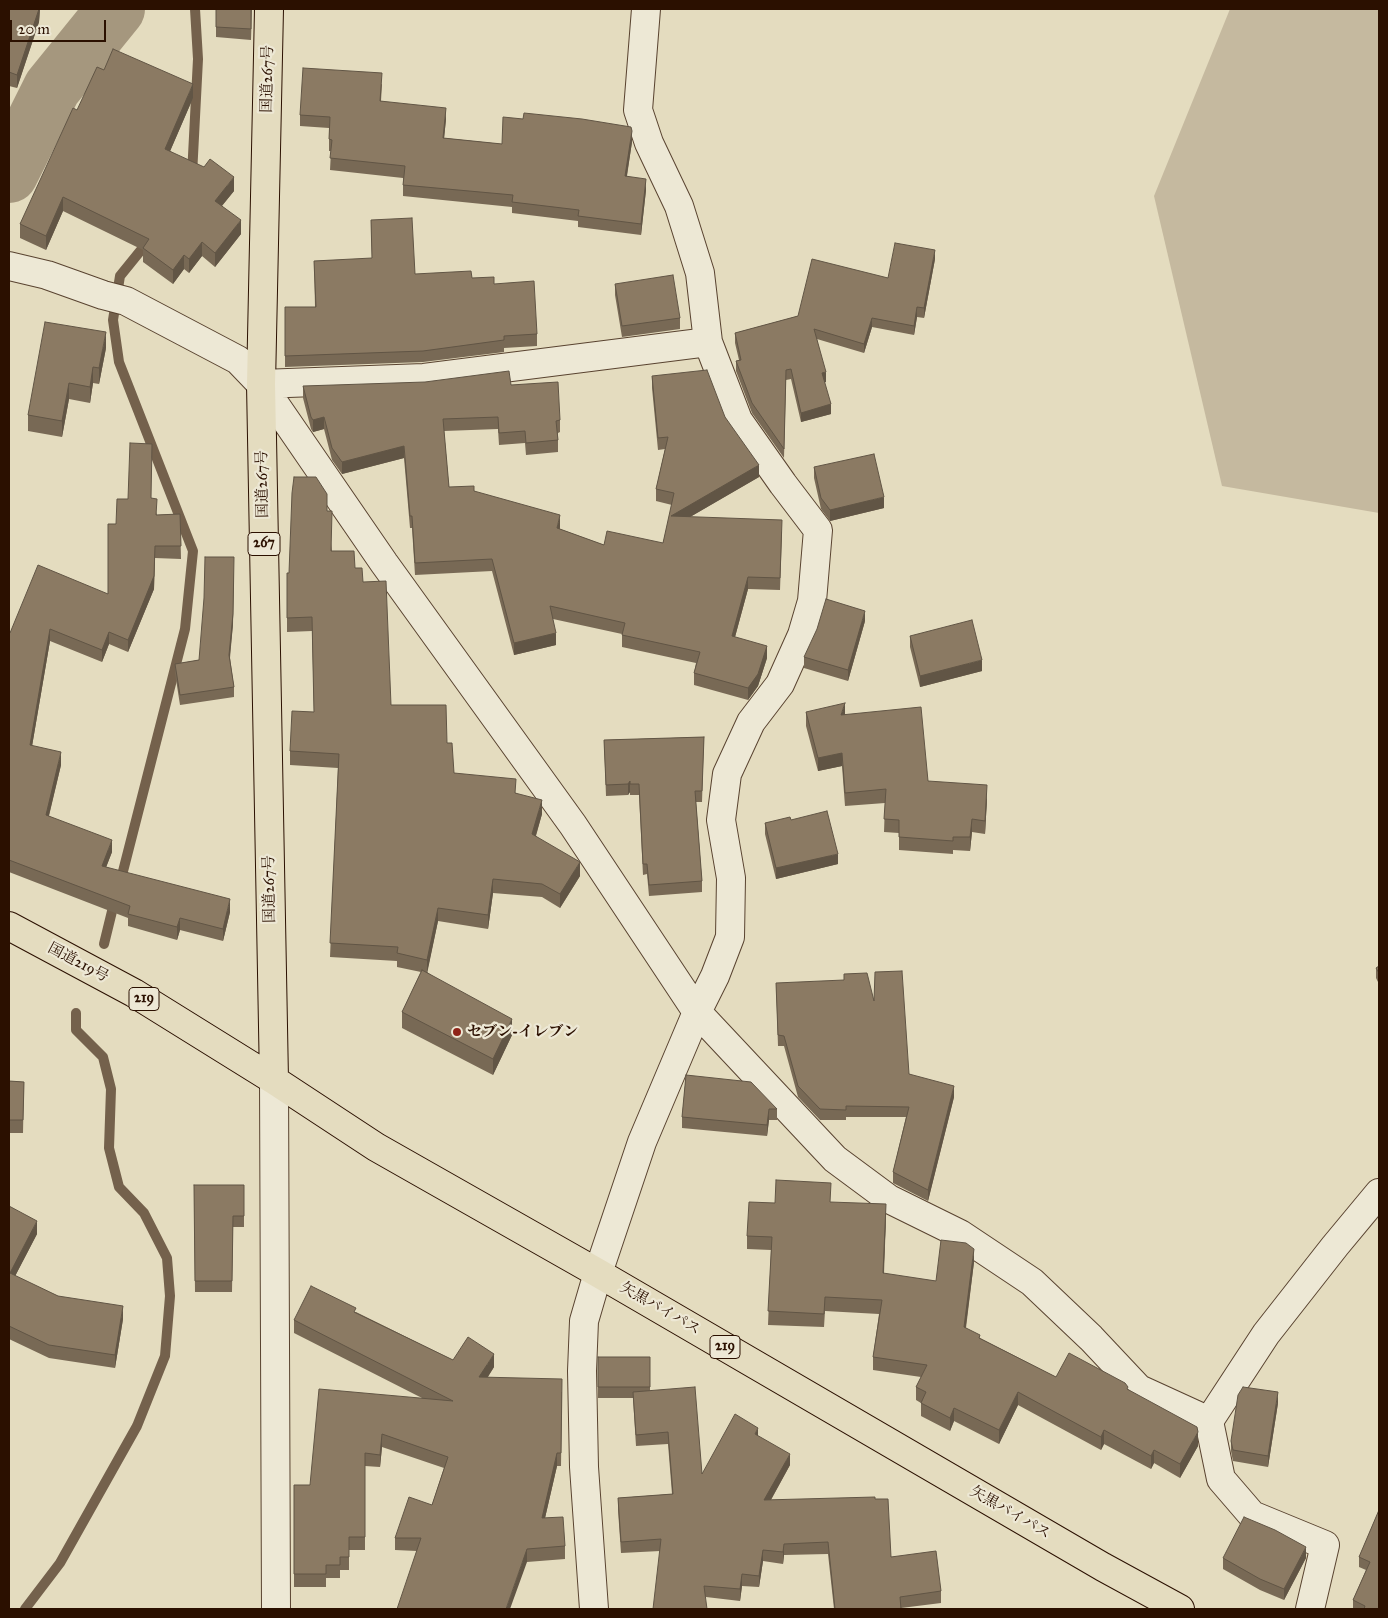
<!DOCTYPE html>
<meta charset="utf-8">
<style>
body{margin:0}
#map{position:relative;width:1388px;height:1618px;overflow:hidden;background:#e4dcbf;font-family:"IM FELL Great Primer",serif}
canvas{display:block}
.frame{position:absolute;inset:0;border:10px solid #2b1000;pointer-events:none}
.scale{position:absolute;left:10px;top:20px;width:96px;height:22px;box-sizing:border-box;border:2px solid #2b1000;border-top:0;padding-left:6px;font-size:15px;line-height:18px;white-space:nowrap;color:#2b1000;-webkit-text-stroke:4px #ede8d5;paint-order:stroke}
</style>
<div id="map">
<canvas width="1388" height="1618"></canvas>
<div class="frame"></div>
<div class="scale">20 m</div>
</div>
<script>
const context = document.querySelector('canvas').getContext('2d');
context.lineJoin = 'round';
function fillPath(path, color) { context.fillStyle = color; context.fill(path, 'evenodd'); }
const poly = rows => new Path2D(rows.map(r => 'M' + r).join(''));
function strokePath(path, color, width, dash) { context.strokeStyle = color; context.lineWidth = width; context.lineCap = dash ? 'butt' : 'round'; context.setLineDash(dash || []); context.stroke(path); }
function drawText(font, color, halo, rows, align = 'center') {
  context.font = font + ' "IM FELL Great Primer","Noto Serif JP",serif'; context.lineWidth = 4.5; context.setLineDash([]); context.textBaseline = 'middle'; context.strokeStyle = halo; context.fillStyle = color; for (const [text, x, y, turn = 0] of rows) {
    context.save(); context.translate(x, y); context.rotate((+turn || 0) * Math.PI / 180); context.textAlign = isNaN(turn) ? turn : align; if (halo) context.strokeText(text, 0, 0); context.fillText(text, 0, 0); context.restore();
  }
}
const green = poly([
 [1230,9,1379,9,1379,513,1222,486,1154,196]
]);
const stream = poly([
 [192,175,198,59,195,9],
 [120,883,185,629,193,551,119,362,113,320,120,276,150,239],
 [104,944,115,899],
 [25,1609,60,1563,137,1426,165,1356,170,1296,167,1258,144,1213,119,1187,109,1148,111,1089,103,1057,76,1030,76,1013]
]);
const river = poly([
 [9,174,52,88,116,9]
]);
const minor = poly([
 [9,266,47,275,103,295,126,301,238,360,261,384,384,563,573,825,697,1012,835,1159,889,1199,960,1234,1032,1282,1091,1338,1139,1389,1209,1421],
 [261,384,424,378,708,342],
 [594,1609,584,1467,582,1371,584,1321,598,1273,642,1142,697,1012,715,976,730,937,731,878,721,820,727,774,751,722,780,684,802,635,812,601,818,530,783,484,738,420,708,342,700,273,679,206,649,143,638,110,646,9],
 [1310,1609,1325,1545,1252,1515,1221,1479,1209,1421,1266,1334,1335,1246,1379,1193]
]);
const tertiary = poly([
 [274,1080,276,1609]
]);
const trunk = poly([
 [269,9,261,384,274,1080],
 [9,926,134,993,274,1080,376,1147,598,1273,1103,1567,1180,1609]
]);
const wall = poly([
 [9,9,40,9,39,22,17,88,9,86],
 [252,9,251,40,216,37,216,27],
 [104,70,193,98,170,151,234,191,222,206,241,234,215,267,202,256,189,273,184,269,173,284,143,262,143,250,63,211,46,250,20,238,20,224,77,110],
 [382,84,381,101,446,119,444,138,502,144,632,142,627,176,646,190,641,235,578,227,578,221,512,213,512,207,403,196,403,178,330,170,331,151,329,151,329,128,300,126,300,115],
 [371,220,415,274,472,278,494,284,537,334,537,346,504,348,504,352,423,362,285,367,285,307,315,307,314,261,372,259],
 [935,259,924,318,917,317,914,335,872,327,864,353,817,339,826,382,824,382,831,414,801,422,791,379,786,380,784,458,752,413,736,371,736,361,739,360,735,343,735,333,798,316],
 [615,284,680,318,680,329,622,337,615,295],
 [106,348,99,384,93,383,90,403,69,399,62,437,28,431,28,415],
 [652,376,725,417,759,477,690,517,782,532,780,590,748,589,735,637,767,658,758,686,748,700,694,685,694,673,696,663,622,647,622,634,553,619,556,645,514,655,492,571,415,575,412,528,410,528,404,458,342,474,332,460,324,429,313,432,311,429,303,398,303,386,511,385,560,420,560,432,558,433,558,452,526,455,525,443,499,445,498,429,444,431,449,487,474,491,560,527,560,529,604,545,663,543,672,505,656,501,656,489,665,449,658,450,652,388],
 [814,467,884,508,830,521,821,509,814,478],
 [152,498,157,515,180,514,181,559,155,558,154,589,128,652,109,644,102,662,50,641,32,746,61,765,49,816,112,852,106,867,230,912,223,941,180,930,177,940,128,926,128,918,9,872,9,633,108,594,116,524],
 [327,511,332,551,355,568,363,582,391,705,447,743,454,773,516,793,542,814,536,836,580,876,560,908,542,897,493,893,488,929,438,921,427,972,512,1035,493,1075,402,1028,402,1012,421,972,397,967,397,961,330,957,338,768,290,765,290,751,314,712,312,631,287,632,287,573,289,573],
 [865,621,848,681,804,668,804,657],
 [233,624,230,658,234,687,234,697,180,705,175,673,175,664,199,660],
 [910,636,982,671,920,687,910,647],
 [806,712,845,714,928,781,987,799,985,834,972,832,970,851,953,850,953,854,899,850,899,833,884,832,885,803,845,806,842,766,818,771,806,726],
 [704,737,702,802,696,802,702,881,702,892,649,896,647,874,643,875,639,795,630,795,630,792,628,795,606,796,604,740],
 [791,820,838,864,776,879,765,834,765,823],
 [1379,966,1379,984,1376,978,1376,968],
 [776,983,874,1001,909,1074,954,1097,928,1201,893,1183,893,1172,906,1117,846,1117,846,1120,820,1120,798,1097,784,1046,778,1046],
 [686,1075,777,1109,777,1120,769,1120,767,1136,682,1128,682,1117],
 [9,1081,24,1082,23,1133,9,1133],
 [194,1185,244,1185,244,1227,233,1227,232,1292,195,1292],
 [830,1202,886,1217,884,1274,936,1281,974,1262,966,1328,980,1338,1056,1377,1128,1389,1198,1446,1180,1478,1154,1463,1151,1469,1104,1444,1101,1450,1018,1405,999,1444,954,1421,950,1431,921,1416,921,1403,916,1400,916,1387,921,1377,873,1370,873,1357,879,1314,825,1311,824,1327,768,1325,771,1250,747,1249,747,1236,775,1203],
 [9,1206,37,1234,15,1276,58,1296,123,1319,115,1368,49,1358,9,1339],
 [356,1312,453,1360,494,1367,488,1377,562,1392,561,1466,557,1466,545,1518,565,1546,565,1559,527,1562,417,1551,395,1550,395,1538,432,1505,444,1468,382,1447,380,1467,365,1466,365,1550,349,1550,349,1570,340,1570,340,1578,326,1578,326,1587,294,1587,294,1485,310,1485,422,1398,294,1333,294,1320],
 [598,1357,650,1357,650,1390,702,1474,758,1436,790,1465,771,1500,891,1557,941,1591,941,1603,901,1608,901,1609,834,1609,828,1554,784,1555,783,1564,763,1561,759,1587,742,1586,740,1601,706,1597,660,1551,621,1553,618,1510,618,1498,672,1494,668,1444,636,1446,633,1398,598,1398],
 [1278,1403,1268,1467,1233,1461,1231,1451,1231,1441],
 [1379,1510,1379,1609,1353,1609,1353,1600,1366,1570,1359,1567,1359,1557],
 [1223,1558,1306,1558,1284,1600,1260,1590,1223,1569]
]);
const shadedWall = poly([
 [39,9,40,9,39,22,17,88,17,75],
 [193,84,193,98,165,163,165,149],
 [446,108,446,119,443,149,443,138],
 [632,131,632,142,625,187,625,176],
 [234,177,234,191,215,214,215,201],
 [646,179,646,190,641,235,641,224],
 [63,197,63,211,46,250,46,236],
 [241,220,241,234,215,267,215,253],
 [202,242,202,256,189,273,189,259],
 [935,250,935,259,924,318,924,308],
 [184,255,184,269,173,284,173,270],
 [917,307,917,317,914,335,914,326],
 [872,318,872,327,864,353,864,344],
 [106,332,106,348,99,384,99,368],
 [93,367,93,383,90,403,90,387],
 [826,372,826,382,822,383,822,373],
 [69,383,69,399,62,437,62,421],
 [831,404,831,414,801,422,801,413],
 [324,417,324,429,313,432,313,420],
 [404,446,404,458,342,474,342,462],
 [759,465,759,477,671,528,671,516],
 [884,497,884,508,830,521,830,510],
 [560,515,560,527,557,540,557,528],
 [155,546,154,589,128,652,128,640],
 [234,567,233,624,229,664,229,655],
 [748,577,748,589,732,648,732,636],
 [865,611,865,621,848,681,848,670],
 [50,629,50,641,30,758,30,745],
 [109,632,109,644,102,662,102,650],
 [556,633,556,645,514,655,514,643],
 [767,646,767,658,758,686,748,700,748,688],
 [982,660,982,671,920,687,920,676],
 [845,703,845,716,841,715],
 [61,752,61,765,46,827,46,815],
 [842,753,842,766,818,771,818,758],
 [630,781,630,792,628,795,628,784],
 [987,785,987,799,985,834,985,821],
 [542,800,542,814,532,848,532,834],
 [972,819,972,832,970,851,970,837],
 [112,840,112,852,102,878,102,866],
 [838,854,838,864,776,879,776,868],
 [580,862,580,876,560,908,560,894],
 [493,879,493,893,488,929,488,915],
 [230,899,230,912,223,941,223,929],
 [438,908,438,921,427,974,427,960],
 [180,918,180,930,177,940,177,927],
 [512,1019,512,1035,493,1075,493,1059],
 [954,1086,954,1097,928,1201,928,1190],
 [769,1109,769,1120,767,1136,767,1125],
 [886,1204,886,1217,883,1287,883,1273],
 [37,1221,37,1234,10,1286,10,1273],
 [974,1249,974,1262,964,1340,964,1327],
 [123,1306,123,1319,115,1368,115,1355],
 [494,1354,494,1367,479,1390,479,1377],
 [1018,1392,1018,1405,999,1444,999,1430],
 [1278,1392,1278,1403,1268,1467,1268,1456],
 [954,1408,954,1421,950,1431,950,1418],
 [758,1428,758,1439,755,1434],
 [1104,1430,1104,1444,1101,1450,1101,1437],
 [1198,1432,1198,1446,1180,1478,1180,1464],
 [382,1434,382,1447,380,1467,380,1455],
 [1154,1450,1154,1463,1151,1469,1151,1456],
 [557,1453,557,1466,542,1531,542,1518],
 [790,1454,790,1465,764,1512,764,1500],
 [784,1544,784,1555,783,1564,783,1552],
 [1306,1547,1306,1558,1284,1600,1284,1589],
 [527,1549,527,1562,510,1609,506,1609],
 [763,1550,763,1561,759,1587,759,1576],
 [742,1574,742,1586,740,1601,740,1589]
]);
const building = poly([
 [9,9,39,9,17,75,9,72,9,9],
 [216,9,251,9,251,29,216,27,216,9],
 [113,49,193,84,165,149,204,167,210,159,234,177,215,201,241,220,215,253,202,242,189,259,184,255,173,270,143,248,149,239,63,197,46,236,20,224,73,108,77,110,97,67,104,70,113,49],
 [303,68,382,73,380,101,446,108,443,138,502,144,503,117,523,119,524,113,582,119,631,127,632,131,625,176,646,179,641,224,578,216,579,210,512,202,513,195,403,185,405,166,330,158,332,140,329,139,330,117,300,115,303,68],
 [412,218,415,274,471,271,472,278,494,277,494,284,534,281,537,334,504,336,504,340,423,351,285,356,285,307,316,307,314,261,372,258,371,220,412,218],
 [895,243,935,250,924,308,917,307,914,326,872,318,864,344,814,329,826,372,822,373,831,404,801,413,791,369,786,370,784,449,752,403,736,361,741,360,735,333,798,316,812,259,888,278,895,243],
 [673,275,680,318,622,326,615,284,673,275],
 [45,322,106,332,99,368,93,367,90,387,69,383,62,421,28,415,45,322],
 [707,370,725,417,759,465,671,516,782,520,780,578,748,577,732,636,767,646,758,674,748,688,694,673,700,652,622,635,625,623,550,606,556,633,514,643,492,559,415,563,412,516,410,516,404,446,342,462,332,448,324,417,313,420,311,417,303,386,425,382,509,371,511,385,558,382,560,420,556,421,558,440,526,443,525,431,499,433,498,417,443,419,449,487,474,486,474,491,560,515,557,528,604,545,607,531,663,543,674,493,656,489,668,437,658,438,652,376,707,370],
 [130,443,152,444,151,498,157,499,156,515,180,514,181,546,155,546,154,576,128,640,109,632,102,650,50,629,30,745,61,752,46,815,112,840,102,866,230,899,223,929,180,918,177,927,128,914,130,906,9,860,9,633,10,633,38,565,108,594,108,524,116,524,117,499,128,499,130,443],
 [874,454,884,497,830,510,821,498,814,467,874,454],
 [294,477,316,477,327,494,327,511,332,511,331,551,354,551,355,568,362,568,363,582,386,581,391,705,446,705,447,743,452,743,454,773,516,779,515,793,542,800,532,834,580,862,560,894,542,884,493,879,488,915,438,908,427,960,397,953,398,947,330,943,339,754,290,751,292,711,314,712,312,617,287,618,287,573,289,573,292,493,294,477],
 [205,557,234,557,233,614,229,655,234,687,180,695,175,664,199,660,204,598,205,557],
 [826,599,865,611,848,670,804,657,817,629,826,599],
 [972,620,982,660,920,676,910,636,972,620],
 [845,703,841,715,921,707,928,781,987,785,985,821,972,819,970,837,953,837,953,841,899,837,899,820,884,819,886,789,845,793,842,753,818,758,806,712,845,703],
 [704,737,702,791,695,791,702,881,649,885,647,864,643,864,639,784,630,784,630,781,628,784,606,785,604,740,704,737],
 [827,811,838,854,776,868,765,823,790,817,791,820,827,811],
 [1379,966,1379,973,1376,968,1379,966],
 [422,970,512,1019,493,1059,402,1012,422,970],
 [902,971,909,1074,954,1086,928,1190,893,1172,909,1107,846,1106,846,1110,820,1109,798,1086,784,1036,778,1035,776,983,844,980,844,974,867,973,874,1001,875,972,902,971],
 [686,1075,751,1082,777,1109,769,1109,767,1125,682,1117,686,1075],
 [9,1081,24,1082,23,1120,9,1120,9,1081],
 [776,1180,831,1183,830,1202,886,1204,883,1273,936,1281,941,1240,966,1243,974,1249,964,1327,980,1335,979,1338,1056,1377,1069,1353,1125,1383,1128,1387,1127,1389,1197,1427,1198,1432,1180,1464,1154,1450,1151,1456,1104,1430,1101,1437,1018,1392,999,1430,954,1408,950,1418,921,1403,926,1392,916,1387,927,1365,873,1357,882,1300,825,1297,824,1314,768,1311,772,1237,747,1236,749,1202,775,1203,776,1180],
 [194,1185,244,1185,244,1216,233,1216,232,1281,195,1281,194,1185],
 [9,1206,37,1221,10,1273,58,1296,123,1306,115,1355,49,1345,9,1326,9,1206],
 [311,1286,356,1308,354,1312,453,1360,468,1337,494,1354,479,1377,562,1379,561,1453,557,1453,542,1518,563,1517,565,1546,527,1549,506,1609,397,1609,421,1538,395,1538,409,1497,432,1505,448,1457,382,1434,380,1455,365,1453,365,1537,349,1537,349,1557,340,1557,340,1565,326,1565,326,1574,294,1574,294,1485,310,1485,319,1389,453,1401,294,1320,311,1286],
 [598,1357,650,1357,650,1387,598,1387,598,1357],
 [695,1387,702,1474,735,1414,758,1428,755,1434,790,1454,764,1500,875,1497,875,1499,888,1499,891,1557,936,1551,941,1591,900,1597,901,1609,835,1609,828,1542,784,1544,783,1552,763,1550,759,1576,742,1574,740,1589,704,1586,707,1609,653,1609,661,1539,621,1542,618,1498,673,1494,668,1432,636,1435,633,1392,695,1387],
 [1243,1387,1278,1392,1268,1456,1233,1450,1231,1441,1238,1395,1243,1387],
 [1379,1510,1379,1609,1364,1609,1365,1606,1353,1600,1370,1562,1359,1557,1379,1510],
 [1244,1517,1275,1530,1306,1547,1284,1589,1260,1579,1223,1558,1244,1517]
]);
const markers = [
 [457,1032,5,"#8f2418"]
];
const shields = [
 [264,544,32],
 [144,999,30],
 [725,1347,30]
];
const shieldNames = [
 ["267",264,544],
 ["219",144,999],
 ["219",725,1347]
];
const streetNames = [
 ["国道267号",268,79,-89],
 ["国道267号",263,484,-91],
 ["国道267号",270,889,-91],
 ["国道219号",78,963,28],
 ["矢黒バイパス",660,1309,30],
 ["矢黒バイパス",1010,1513,30]
];
const poiNames = [
 ["セブン-イレブン",467,1032]
];
fillPath(green, '#c5b99f');
strokePath(stream, '#74614c', 10);
strokePath(river, '#a5977e', 58);
strokePath(minor, '#594330', 30);
strokePath(tertiary, '#594330', 30);
strokePath(trunk, '#2b1000', 30);
strokePath(minor, '#ede8d5', 28);
strokePath(tertiary, '#ede8d5', 28);
strokePath(trunk, '#e4dcbf', 28);
fillPath(wall, '#786955');
fillPath(shadedWall, '#615545');
fillPath(building, '#8b7a63');
strokePath(building, '#615545', 1);
for (const [x, y, r, color] of markers) { const dot = new Path2D(); dot.arc(x, y, r, 0, 2 * Math.PI); context.fillStyle = color; context.fill(dot); strokePath(dot, '#ede8d5', 2); }
for (const [x, y, w] of shields) { const box = new Path2D(); box.roundRect(x - w / 2, y - 11.5, w, 23, 4); context.fillStyle = '#ede8d5'; context.fill(box); strokePath(box, '#2b1000', 1); }
drawText('bold 14px', '#2b1000', null, shieldNames);
drawText('15px', '#2b1000', '#ede8d5', streetNames);
drawText('bold 15px', '#2b1000', '#ede8d5', poiNames, 'left');
</script>
